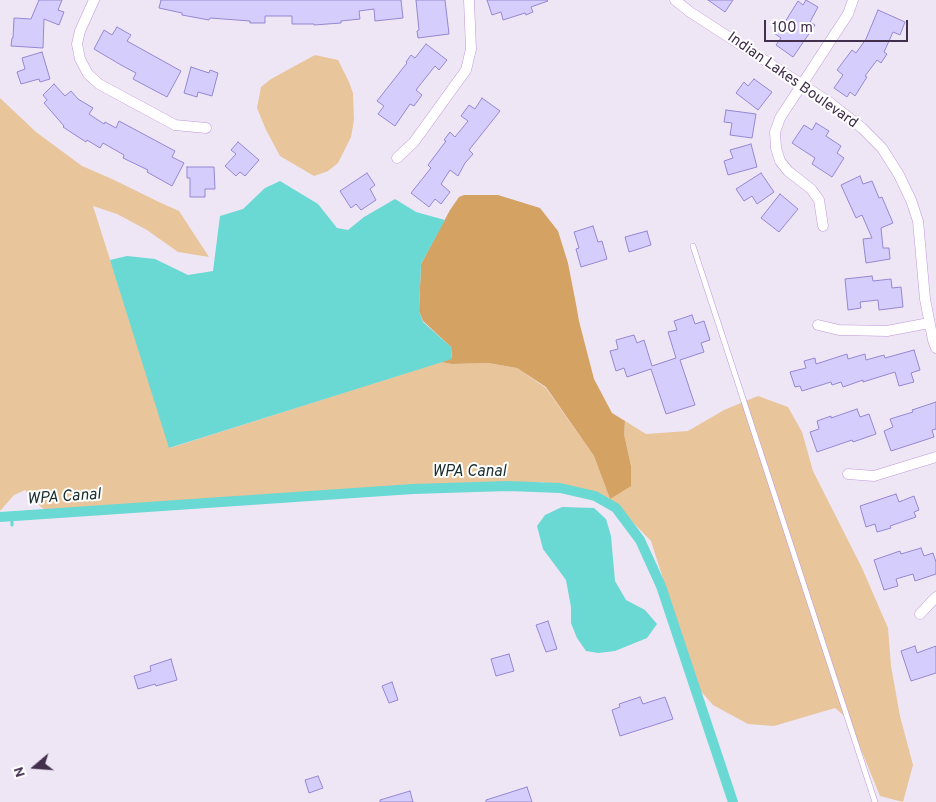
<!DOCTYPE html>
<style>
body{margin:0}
#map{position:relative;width:936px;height:802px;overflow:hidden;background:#efe6f5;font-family:Overpass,sans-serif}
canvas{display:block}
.north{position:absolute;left:10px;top:742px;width:50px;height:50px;-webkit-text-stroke:4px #fff;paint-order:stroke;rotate:252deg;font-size:14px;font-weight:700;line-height:20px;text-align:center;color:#412f4c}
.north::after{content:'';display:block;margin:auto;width:18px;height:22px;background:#412f4c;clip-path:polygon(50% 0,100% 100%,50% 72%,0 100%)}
.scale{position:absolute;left:764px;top:20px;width:144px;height:22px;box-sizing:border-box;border:2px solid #412f4c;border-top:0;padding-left:6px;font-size:15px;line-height:18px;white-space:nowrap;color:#412f4c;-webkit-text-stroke:4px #fff;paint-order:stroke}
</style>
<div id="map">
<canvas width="936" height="802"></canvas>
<div class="north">N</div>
<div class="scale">100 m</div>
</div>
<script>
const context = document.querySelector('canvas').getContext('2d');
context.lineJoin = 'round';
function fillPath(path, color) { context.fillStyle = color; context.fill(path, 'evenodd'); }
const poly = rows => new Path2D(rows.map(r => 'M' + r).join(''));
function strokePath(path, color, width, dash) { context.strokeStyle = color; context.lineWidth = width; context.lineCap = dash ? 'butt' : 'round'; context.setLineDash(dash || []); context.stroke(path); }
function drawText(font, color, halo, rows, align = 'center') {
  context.font = font + ' Overpass,sans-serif'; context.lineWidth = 4; context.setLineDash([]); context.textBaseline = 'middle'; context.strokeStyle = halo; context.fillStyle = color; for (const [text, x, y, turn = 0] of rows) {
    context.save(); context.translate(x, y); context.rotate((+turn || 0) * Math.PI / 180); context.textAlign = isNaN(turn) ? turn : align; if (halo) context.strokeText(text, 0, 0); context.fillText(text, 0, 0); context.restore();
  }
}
const green = poly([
 [315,55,338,60,349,82,353,93,354,120,351,137,338,163,328,171,314,176,280,156,266,130,257,108,261,87,271,79],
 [0,98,36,132,82,166,112,179,159,202,179,211,209,257,178,252,147,230,117,214,93,206,170,448,441,362,452,364,488,363,517,368,546,388,594,456,610,499,631,466,624,434,625,421,646,434,688,431,724,410,758,396,788,407,802,432,813,471,862,568,888,628,891,666,900,716,913,765,903,802,880,796,849,720,835,708,774,726,748,724,713,705,698,688,651,541,610,499,542,482,365,490,53,515,41,507,25,490,14,495,0,511]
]);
const forest = poly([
 [464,195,498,195,540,208,558,231,568,263,576,304,579,321,594,379,612,413,625,421,624,434,631,466,631,486,610,499,594,456,546,387,517,368,488,363,452,364,441,362,452,358,451,347,423,321,419,311,421,264,450,210,459,197]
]);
const water = poly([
 [280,181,318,204,337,228,348,230,364,217,395,199,416,212,445,220,421,264,419,311,423,322,451,347,452,359,169,448,110,260,127,256,155,259,188,275,213,271,220,216,243,209,265,188],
 [562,507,594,508,606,519,611,536,615,581,626,600,645,610,657,624,647,638,615,651,598,653,586,651,577,638,571,623,571,607,566,580,543,549,537,526,545,515]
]);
const stream = poly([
 [12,516,12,525]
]);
const canal = poly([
 [0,517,413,489,508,486,560,488,595,496,616,508,640,540,661,586,733,802]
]);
const building = poly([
 [39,0,62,0,58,10,64,12,59,25,44,19,43,48,11,46,12,38,13,38,14,18,31,19,39,0],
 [161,0,401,0,403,18,375,21,374,9,359,11,360,19,341,21,341,23,314,25,314,24,292,24,292,16,265,16,265,23,250,23,250,21,210,18,209,20,182,15,182,13,159,8,161,0],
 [416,0,445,0,449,34,418,38,417,31,419,30,416,0],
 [487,0,547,0,548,1,531,7,533,12,526,15,525,13,503,20,501,12,492,15,487,0],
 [708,0,733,0,725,12,708,0],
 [806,0,818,7,810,22,815,25,793,57,776,45,781,38,774,33,783,20,785,22,798,1,803,5,806,0],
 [878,10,905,22,900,35,893,32,884,52,887,54,881,63,877,60,865,76,867,77,855,96,850,92,847,97,834,88,843,75,837,70,852,50,856,53,866,39,878,10],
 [117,27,131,35,127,41,181,71,167,97,133,79,136,73,121,65,94,49,104,30,112,35,117,27],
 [426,44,447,60,439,70,435,66,416,90,422,95,414,106,410,104,395,126,378,114,384,106,377,101,407,63,406,62,411,55,415,58,426,44],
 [42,52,50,79,40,82,39,79,21,84,17,72,25,69,22,58,42,52],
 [191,67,209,73,210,70,218,73,212,96,198,92,197,97,184,93,191,67],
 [754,79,772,92,758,110,736,93,744,82,748,86,754,79],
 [54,84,65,96,71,91,78,99,93,108,89,114,104,124,105,122,116,128,119,121,175,151,172,157,184,163,172,186,147,172,148,170,123,158,124,155,103,143,100,148,87,140,86,142,63,127,64,126,44,103,47,100,43,95,54,84],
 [482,98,500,111,469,150,473,154,465,163,458,176,450,170,441,184,450,192,441,204,435,199,429,207,411,193,431,168,428,165,446,141,444,140,450,132,455,137,468,121,461,116,469,105,475,109,482,98],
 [726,110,756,114,752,138,730,135,732,123,724,122,726,110],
 [816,123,829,131,826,136,841,146,837,153,844,158,832,177,812,164,815,158,792,143,804,125,812,130,816,123],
 [238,142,259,160,245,176,240,172,236,176,225,166,236,154,231,150,238,142],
 [751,144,757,167,728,175,724,161,733,158,730,150,751,144],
 [187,167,214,167,215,189,205,189,205,197,190,197,190,178,187,178,187,167],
 [367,173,375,185,370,189,376,200,361,210,356,204,351,208,340,191,367,173],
 [761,173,774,192,757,204,752,196,744,201,736,189,761,173],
 [860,176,863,184,872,181,879,198,882,197,893,223,881,228,883,248,889,248,890,259,866,263,863,239,872,238,862,215,856,218,841,185,860,176],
 [780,194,798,209,779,232,761,218,780,194],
 [593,226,598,242,602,241,607,259,581,267,576,249,579,248,574,232,593,226],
 [647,231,651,245,629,252,625,237,647,231],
 [872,276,873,281,891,279,892,288,901,287,903,307,879,310,878,300,860,302,861,308,848,310,845,279,872,276],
 [692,315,695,324,704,321,710,340,701,343,704,352,680,360,695,405,666,414,651,369,627,377,624,368,616,371,610,351,618,349,616,340,634,335,637,343,644,340,652,366,676,358,668,332,677,330,674,321,692,315],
 [914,350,920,370,911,373,914,382,899,386,895,372,863,382,863,380,843,387,841,382,832,385,831,382,802,391,800,386,795,387,790,372,806,368,804,361,815,358,816,364,847,354,848,359,865,354,866,360,884,355,885,358,914,350],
 [936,402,936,429,932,430,934,437,891,451,884,431,893,427,890,419,913,412,912,410,936,402],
 [857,409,860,417,869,414,876,434,853,442,852,440,817,452,810,432,819,429,817,421,831,416,831,418,857,409],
 [896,494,899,502,914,496,919,510,914,512,916,517,890,526,891,528,877,532,875,524,866,527,860,506,896,494],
 [921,548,924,556,933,553,936,562,936,574,915,581,913,574,896,579,898,586,884,590,874,560,900,551,901,554,921,548],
 [548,621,557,649,546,652,536,625,548,621],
 [915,646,917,653,936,646,936,673,911,681,901,651,915,646],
 [509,654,514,671,496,676,491,659,509,654],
 [171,659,177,680,156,686,155,684,138,689,134,676,151,671,150,666,171,659],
 [392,682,398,700,389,703,382,686,392,682],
 [640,697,643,704,665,697,673,719,620,736,612,710,620,707,619,704,640,697],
 [318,776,323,788,309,793,305,780,318,776],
 [527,787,532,802,486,802,486,800,527,787],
 [410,791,413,802,380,802,380,800,410,791]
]);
const lane = poly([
 [693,246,875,802]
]);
const street = poly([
 [94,0,80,31,77,44,80,59,88,74,99,84,175,125,206,128],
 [675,0,690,12,829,102,862,128,882,148,899,175,911,200,918,221,925,299,933,340,936,348],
 [397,158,414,142,466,70,471,49,469,0],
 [823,226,819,200,811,189,788,171,780,161,776,148,775,132,780,118,848,14,853,0],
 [818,325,839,330,887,331,929,323],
 [848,474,874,476,936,457],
 [920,614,936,597]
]);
const streetNames = [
 ["Indian Lakes Boulevard",792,81,35]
];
const waterNames = [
 ["WPA Canal",469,473],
 ["WPA Canal",64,498,-4]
];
fillPath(green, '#e8c59a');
fillPath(forest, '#d4a262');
fillPath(water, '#6ad8d3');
strokePath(stream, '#6ad8d3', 3);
strokePath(canal, '#6ad8d3', 10);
fillPath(building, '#d5cefd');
strokePath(building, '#9587d1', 1);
strokePath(lane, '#c096db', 6);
strokePath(street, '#c096db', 11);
strokePath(lane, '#fff', 5);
strokePath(street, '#fff', 10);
drawText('15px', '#412f4c', '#fff', streetNames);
drawText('italic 16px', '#1a2e2d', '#fff', waterNames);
</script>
